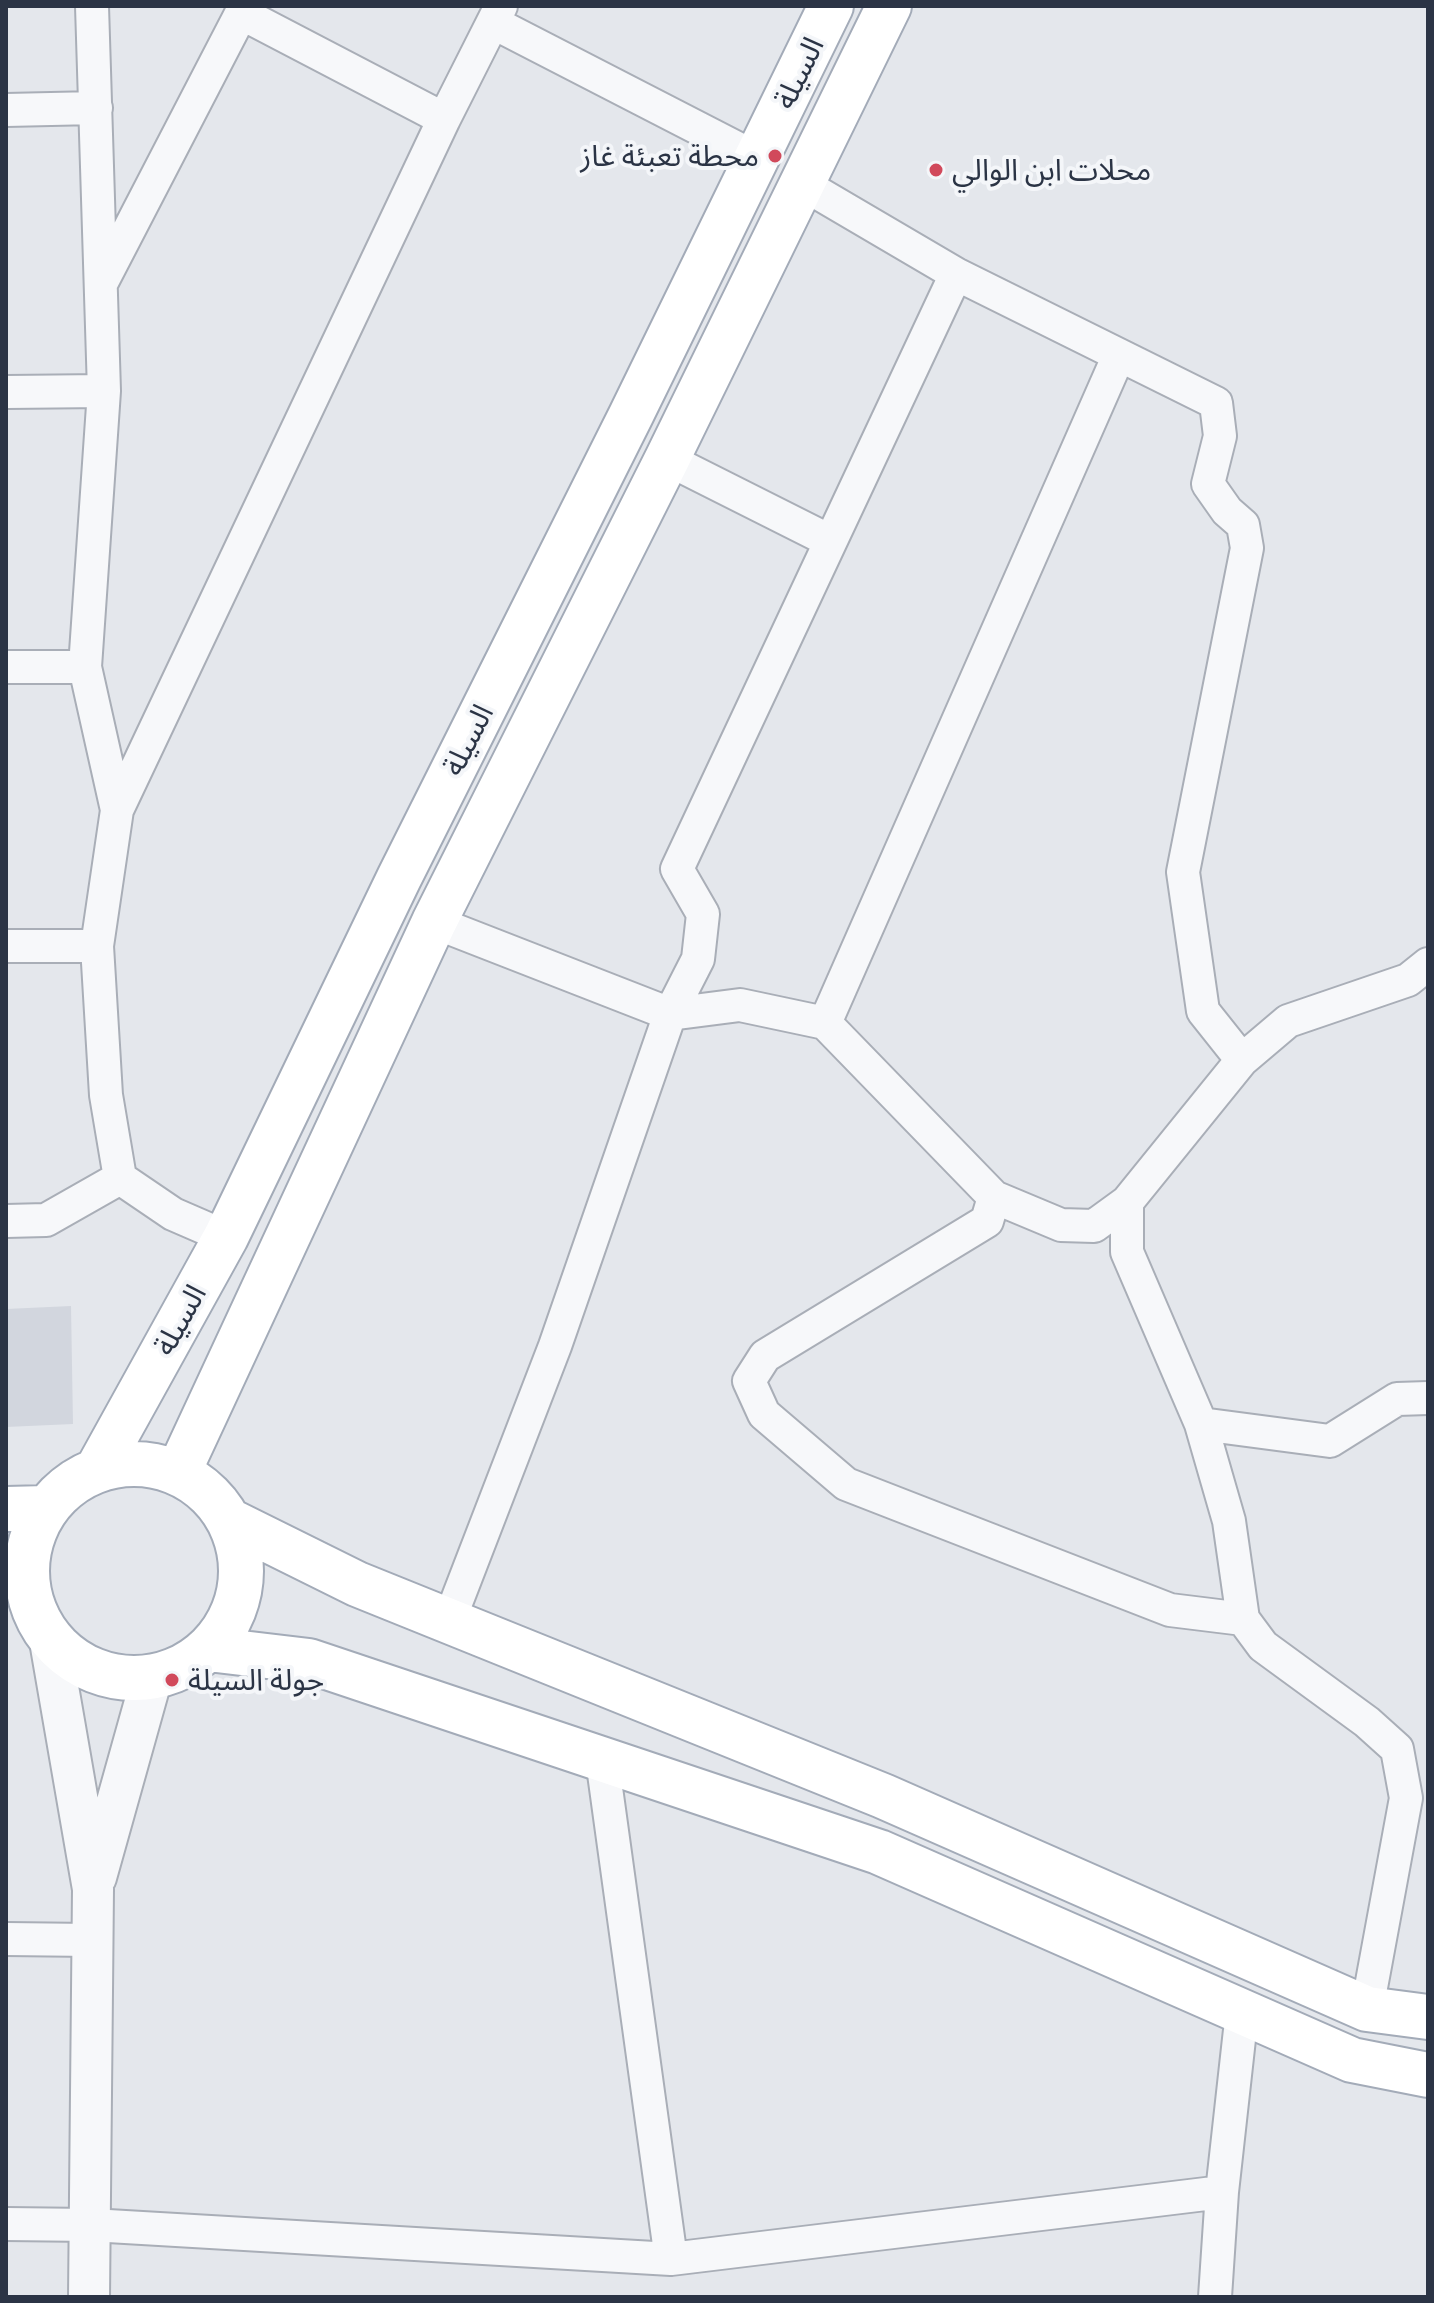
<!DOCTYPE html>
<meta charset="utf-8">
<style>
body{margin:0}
#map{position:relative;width:1434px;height:2303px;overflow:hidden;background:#e4e7ec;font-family:"Exo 2",sans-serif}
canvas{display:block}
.frame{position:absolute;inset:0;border:8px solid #2b3445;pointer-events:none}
</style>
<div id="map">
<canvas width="1434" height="2303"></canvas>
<div class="frame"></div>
</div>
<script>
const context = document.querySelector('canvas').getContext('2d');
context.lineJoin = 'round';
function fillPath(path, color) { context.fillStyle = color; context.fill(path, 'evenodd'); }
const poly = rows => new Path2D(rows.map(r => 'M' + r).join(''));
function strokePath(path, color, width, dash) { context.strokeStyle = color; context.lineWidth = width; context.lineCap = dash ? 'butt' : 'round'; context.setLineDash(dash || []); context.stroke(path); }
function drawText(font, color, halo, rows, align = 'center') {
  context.font = font + ' "Exo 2","Noto Sans Arabic",sans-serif'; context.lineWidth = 8; context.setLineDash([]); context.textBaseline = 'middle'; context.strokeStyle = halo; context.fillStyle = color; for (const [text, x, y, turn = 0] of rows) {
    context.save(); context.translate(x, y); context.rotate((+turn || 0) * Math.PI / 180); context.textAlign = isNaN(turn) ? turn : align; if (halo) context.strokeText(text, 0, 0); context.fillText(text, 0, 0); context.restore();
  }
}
const built = poly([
 [71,1306,73,1424,6,1427,6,1309]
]);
const minor = poly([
 [92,6,104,391,85,667,117,810,97,946,106,1095,120,1178,173,1214,226,1237],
 [241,13,444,119],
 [494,23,758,159],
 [6,110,96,108],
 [801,183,956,274,1216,403,1220,436,1208,484,1227,511,1243,525,1247,548,1183,872,1203,1011,1242,1060],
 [103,280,245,6],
 [6,392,104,391],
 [667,459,830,541],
 [6,667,85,667],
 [117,810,444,119,501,6],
 [434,922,670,1014,740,1005,825,1023,994,1197,1061,1225,1094,1226,1127,1202,1242,1060,1288,1021,1408,980,1428,964],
 [6,946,97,946],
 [825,1023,1119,355],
 [994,1197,987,1221,765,1356,749,1381,764,1414,846,1484,1170,1610,1243,1619],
 [1127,1202,1127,1252,1201,1424,1229,1521,1243,1619,1263,1646,1367,1722,1397,1749,1406,1798,1367,2009],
 [6,1221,46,1220,120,1178],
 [1201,1424,1330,1441,1397,1399,1428,1398],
 [449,1621,555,1346,670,1014,698,959,703,914,677,869,956,274],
 [602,1759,671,2259],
 [6,1939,92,1940],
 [6,2224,91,2225,671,2259,1222,2192],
 [1215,2297,1222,2192,1242,2012]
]);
const tertiary = poly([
 [49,1635,93,1889,89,2297],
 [96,1877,152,1677]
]);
const primary = poly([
 '27 1571a107 107 0 1 1 214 0a107 107 0 1 1-214 0Z',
 [97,1470,226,1237,399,878,631,415,831,6],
 [178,1473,434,922,667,459,889,6],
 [6,1509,47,1508],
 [230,1521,357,1584,883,1796,1367,2009,1428,2017],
 [208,1649,309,1661,879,1852,1352,2060,1428,2075]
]);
const markers = [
 [775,156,8,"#d1495b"],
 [936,170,8,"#d1495b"],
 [172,1680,8,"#d1495b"]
];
const streetNames = [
 ["السيلة",799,73,-64],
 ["السيلة",468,740,-63],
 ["السيلة",180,1320,-61]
];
const poiNames = [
 ["محطة تعبئة غاز",759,156,"right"],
 ["محلات ابن الوالي",952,170],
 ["جولة السيلة",188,1680]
];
fillPath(built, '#d2d6de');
strokePath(minor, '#a9aeb7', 36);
strokePath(tertiary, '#a9aeb7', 44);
strokePath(primary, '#a3abb8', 48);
strokePath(minor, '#f7f8fa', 32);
strokePath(tertiary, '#f7f8fa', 40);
strokePath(primary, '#fff', 44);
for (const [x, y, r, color] of markers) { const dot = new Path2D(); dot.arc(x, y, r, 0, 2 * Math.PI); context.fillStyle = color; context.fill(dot); strokePath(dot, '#f4f6f9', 3); }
drawText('30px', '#2b3445', '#f4f6f9', streetNames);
drawText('30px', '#2b3445', '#f4f6f9', poiNames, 'left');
</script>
